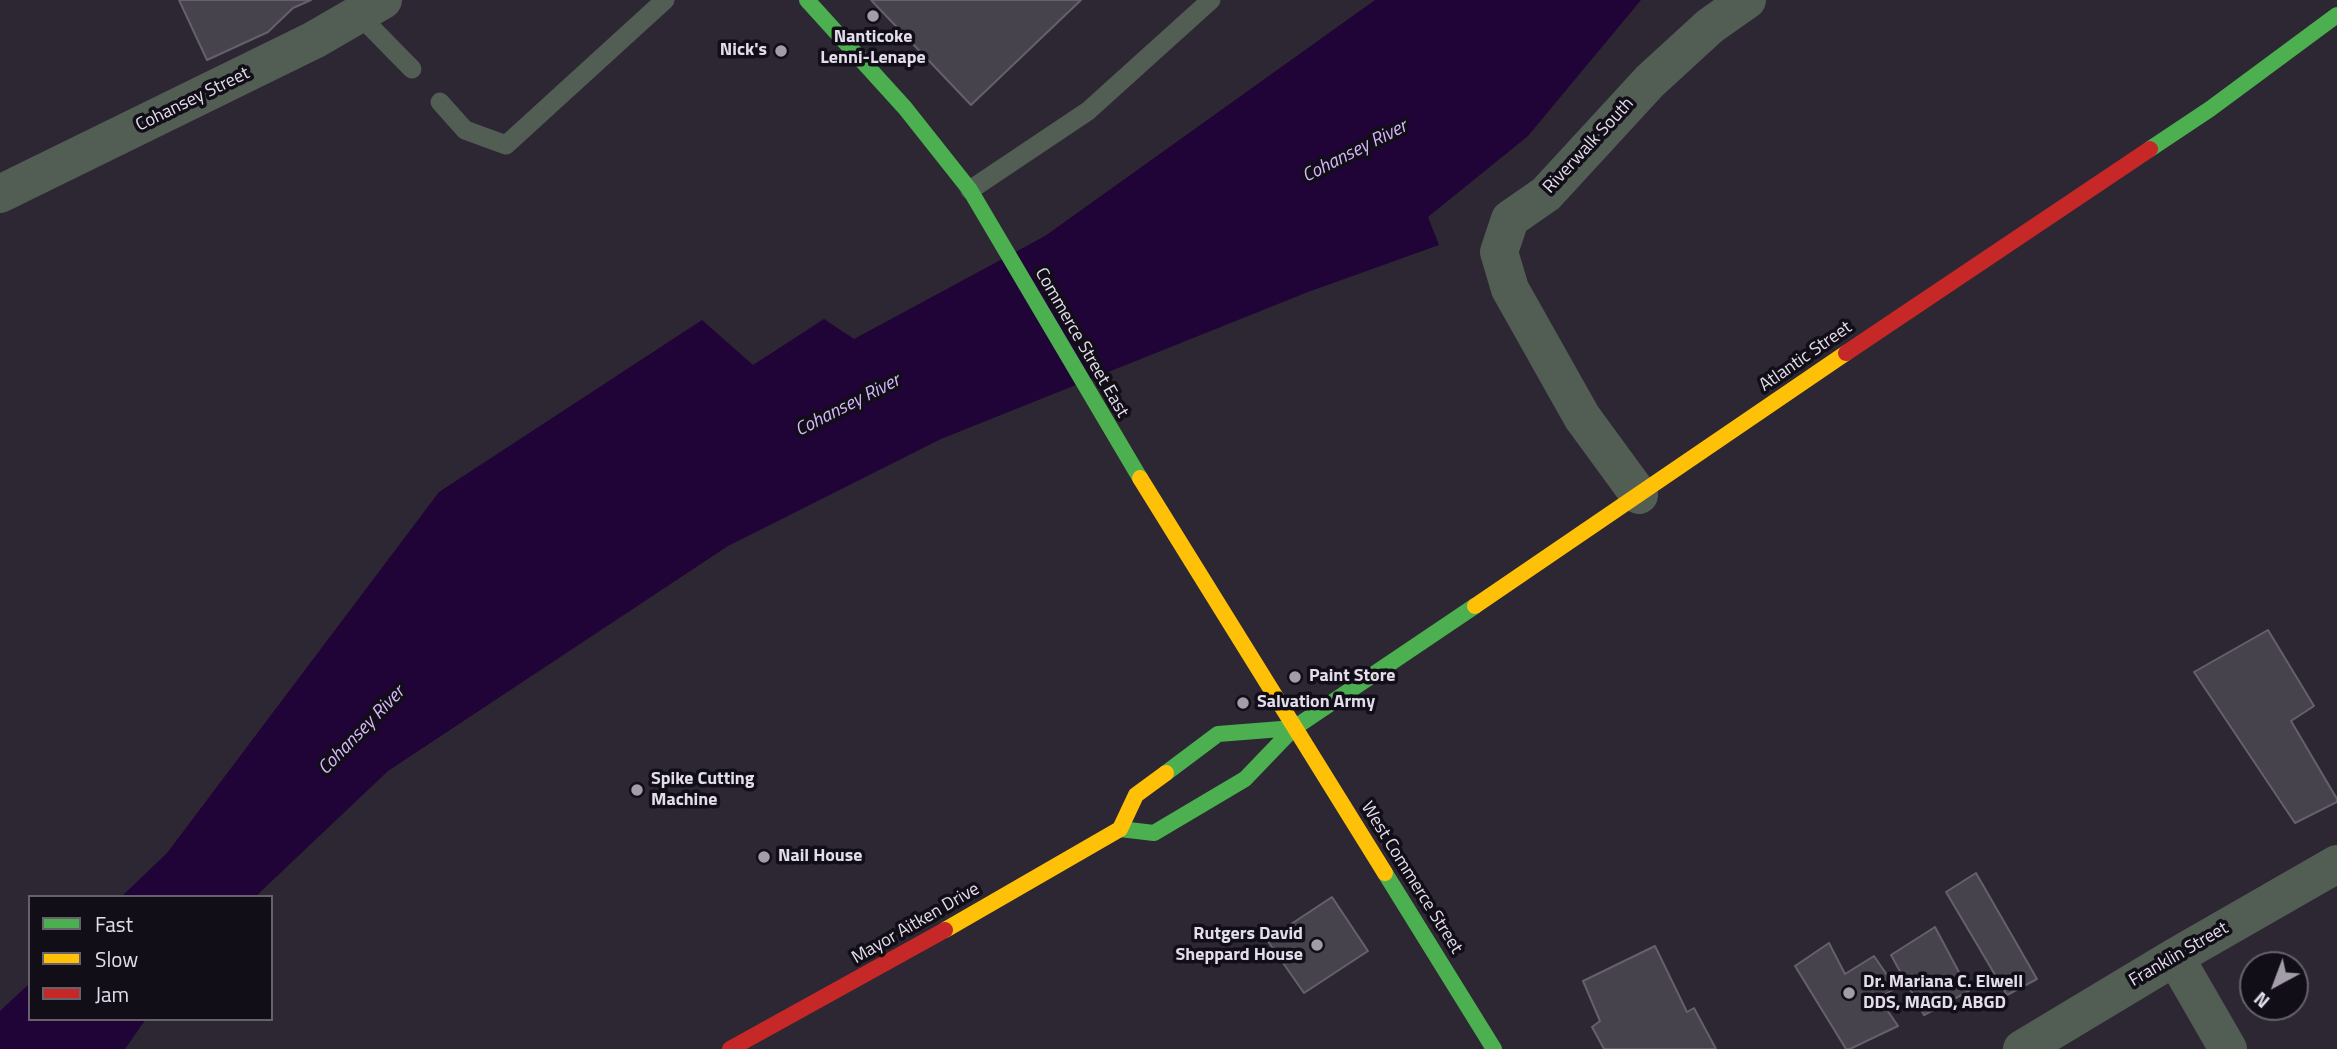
<!DOCTYPE html>
<style>
body{margin:0}
#map{position:relative;width:2337px;height:1049px;overflow:hidden;background:#2c2732;font-family:"Titillium Web",sans-serif}
canvas{display:block}
.legend{position:absolute;left:28px;top:895px;width:245px;height:126px;box-sizing:border-box;background:#120e17;border:2px solid #66616c;margin:0;padding:9px 12px;list-style:none;font-size:21px;color:#e3ddeb}
.legend li{display:flex;align-items:center;gap:14px;height:35px}
.legend b{width:35px;border:2px solid #66616c}
.north{position:absolute;left:2239px;top:951px;width:70px;height:70px;box-sizing:border-box;background:#120e17;border:2px solid #66616c;border-radius:50%;rotate:221deg;font-size:19px;font-weight:700;line-height:28px;text-align:center;color:#e3ddeb}
.north::after{content:'';display:block;margin:auto;width:24px;height:32px;background:#a39daa;clip-path:polygon(50% 0,100% 100%,50% 72%,0 100%)}
</style>
<div id="map">
<canvas width="2337" height="1049"></canvas>
<ul class="legend">
<li><b style="height:9px;background:#4caf50"></b>Fast</li>
<li><b style="height:9px;background:#ffc107"></b>Slow</li>
<li><b style="height:9px;background:#c62828"></b>Jam</li>
</ul>
<div class="north">N</div>
</div>
<script>
const context = document.querySelector('canvas').getContext('2d');
context.lineJoin = 'round';
function fillPath(path, color) { context.fillStyle = color; context.fill(path, 'evenodd'); }
const poly = rows => new Path2D(rows.map(r => 'M' + r).join(''));
function strokePath(path, color, width, dash) { context.strokeStyle = color; context.lineWidth = width; context.lineCap = dash ? 'butt' : 'round'; context.setLineDash(dash || []); context.stroke(path); }
function drawText(font, color, halo, rows, align = 'center') {
  context.font = font + ' "Titillium Web",sans-serif'; context.lineWidth = 7; context.setLineDash([]); context.textBaseline = 'middle'; context.strokeStyle = halo; context.fillStyle = color; for (const [text, x, y, turn = 0] of rows) {
    context.save(); context.translate(x, y); context.rotate((+turn || 0) * Math.PI / 180); context.textAlign = isNaN(turn) ? turn : align; if (halo) context.strokeText(text, 0, 0); context.fillText(text, 0, 0); context.restore();
  }
}
const water = poly([
 [1375,0,1641,0,1528,136,1428,217,1439,245,1308,292,941,439,728,546,388,771,255,897,121,897,167,853,439,492,702,320,753,365,824,319,854,339,1045,236],
 [30,983,30,1019,146,1019,125,1049,0,1049,0,1011]
]);
const building = poly([
 [179,0,311,0,293,8,268,32,207,60,179,0],
 [871,0,1081,0,971,105,871,0],
 [2268,630,2314,706,2291,721,2337,799,2337,802,2295,823,2194,672,2268,630],
 [1976,873,2037,979,2007,995,1946,892,1976,873],
 [1332,897,1368,951,1304,993,1267,940,1332,897],
 [1935,927,1969,991,1924,1015,1891,955,1935,927],
 [1829,943,1845,974,1874,956,1896,988,1879,998,1898,1026,1850,1049,1846,1049,1795,966,1829,943],
 [1655,946,1687,1012,1694,1008,1716,1049,1604,1049,1592,1027,1600,1021,1583,981,1655,946]
]);
const lane = poly([
 [358,14,412,69],
 [440,102,465,130,506,145,665,0],
 [970,190,1088,111,1211,0]
]);
const street = poly([
 [0,194,314,40,383,0],
 [1639,495,1582,417,1510,289,1499,252,1510,219,1546,194,1650,81,1710,26,1747,0],
 [2175,957,2228,1049],
 [2022,1049,2175,957,2337,864]
]);
const fast = poly([
 [807,0,905,108,970,190,1140,478],
 [2150,149,2210,109,2337,15],
 [1166,773,1218,734,1294,728],
 [1120,829,1154,833,1245,779,1294,728,1475,606],
 [1385,873,1494,1049]
]);
const slow = poly([
 [1140,478,1385,873],
 [1475,606,1846,353],
 [945,930,1120,829,1136,795,1166,773]
]);
const jam = poly([
 [1846,353,2150,149],
 [730,1049,945,930]
]);
const markers = [
 [873,16,7,"#a39daa"],
 [781,51,7,"#a39daa"],
 [1295,677,7,"#a39daa"],
 [1243,703,7,"#a39daa"],
 [637,790,7,"#a39daa"],
 [764,857,7,"#a39daa"],
 [1317,945,7,"#a39daa"],
 [1849,993,7,"#a39daa"]
];
const poiNames = [
 ["Nanticoke",873,38,"center"],
 ["Lenni-Lenape",873,59,"center"],
 ["Nick's",767,51,"right"],
 ["Paint Store",1309,677],
 ["Salvation Army",1257,703],
 ["Spike Cutting",651,780],
 ["Machine",651,801],
 ["Nail House",778,857],
 ["Rutgers David",1303,935,"right"],
 ["Sheppard House",1303,956,"right"],
 ["Dr. Mariana C. Elwell",1863,983],
 ["DDS, MAGD, ABGD",1863,1004]
];
const streetNames = [
 ["Cohansey Street",193,100,-26],
 ["Riverwalk South",1589,146,-47],
 ["Commerce Street East",1081,343,60],
 ["Atlantic Street",1806,357,-35],
 ["West Commerce Street",1411,878,58],
 ["Mayor Aitken Drive",916,924,-30],
 ["Franklin Street",2179,955,-30]
];
const waterNames = [
 ["Cohansey River",1355,152,-27],
 ["Cohansey River",848,406,-27],
 ["Cohansey River",362,731,-46]
];
fillPath(water, '#210437');
fillPath(building, '#47434d');
strokePath(building, '#65606b', 2);
strokePath(lane, '#525d54', 19);
strokePath(street, '#525d54', 38);
strokePath(fast, '#4caf50', 16);
strokePath(slow, '#ffc107', 16);
strokePath(jam, '#c62828', 16);
for (const [x, y, r, color] of markers) { const dot = new Path2D(); dot.arc(x, y, r, 0, 2 * Math.PI); context.fillStyle = color; context.fill(dot); strokePath(dot, '#120e17', 2.5); }
drawText('bold 18px', '#e3ddeb', '#120e17', poiNames, 'left');
drawText('18px', '#e3ddeb', '#120e17', streetNames);
drawText('italic 19px', '#d6b7fd', '#120e17', waterNames);
</script>
